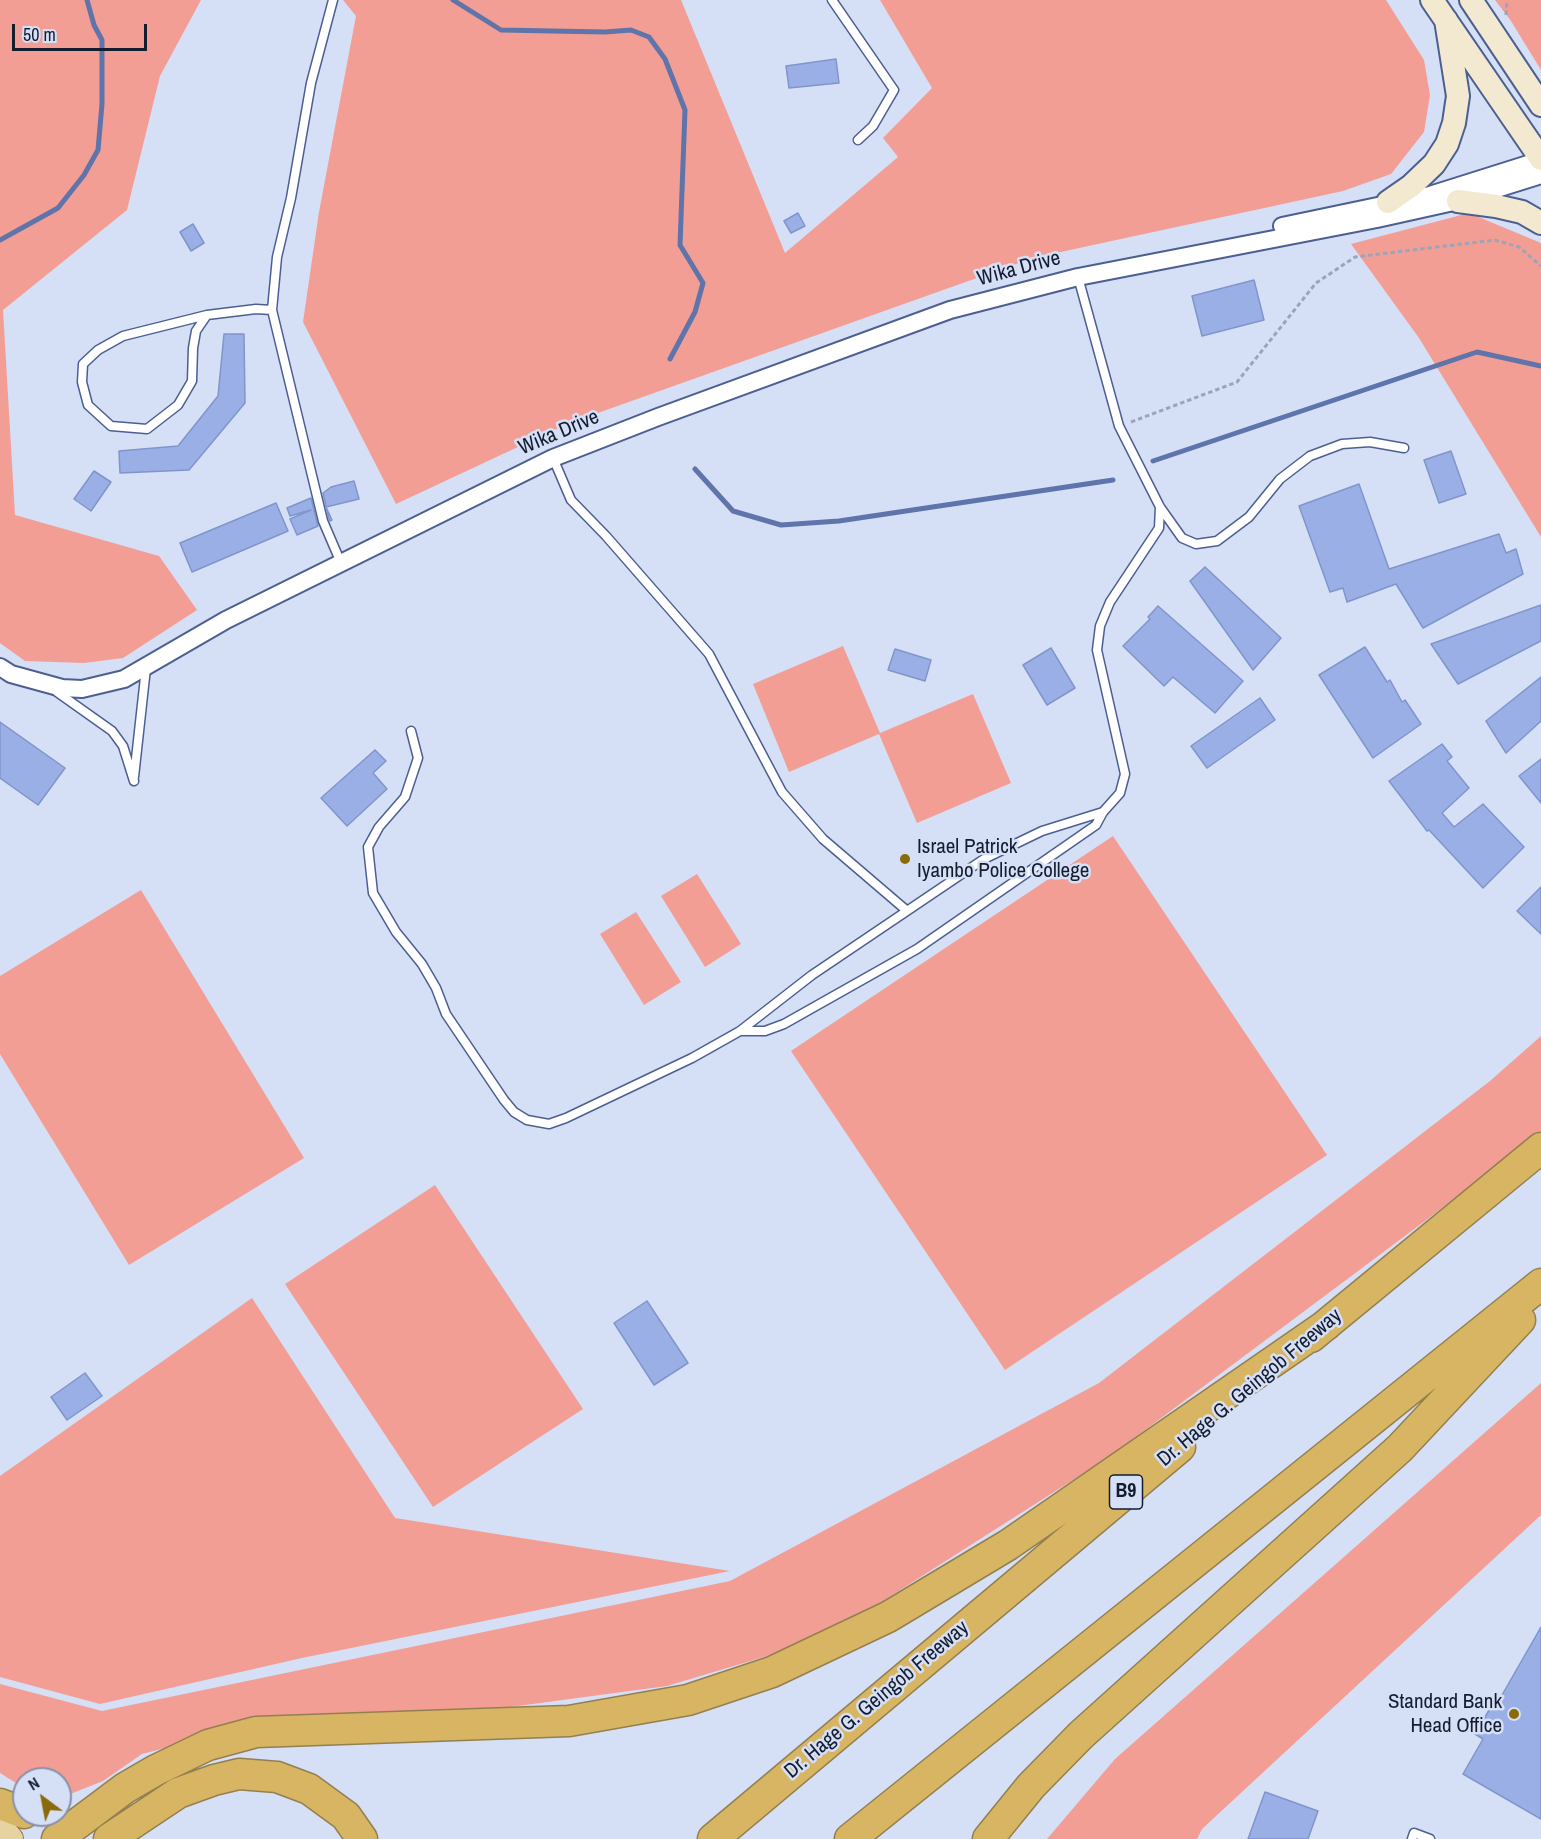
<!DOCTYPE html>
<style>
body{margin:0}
#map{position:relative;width:1541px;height:1839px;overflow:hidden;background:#d5dff6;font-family:"Archivo Narrow",sans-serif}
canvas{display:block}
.north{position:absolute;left:12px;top:1767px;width:60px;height:60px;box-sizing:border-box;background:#d5dff6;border:2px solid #8891a7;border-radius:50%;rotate:328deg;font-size:16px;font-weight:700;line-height:24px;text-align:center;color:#141c30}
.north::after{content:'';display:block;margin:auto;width:21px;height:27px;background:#8a6a09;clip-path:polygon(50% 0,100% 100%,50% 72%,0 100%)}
.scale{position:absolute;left:12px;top:24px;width:135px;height:27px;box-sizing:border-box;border:3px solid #141c30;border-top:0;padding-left:8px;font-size:18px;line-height:21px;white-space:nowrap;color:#141c30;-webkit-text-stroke:4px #d5dff6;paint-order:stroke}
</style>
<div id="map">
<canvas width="1541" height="1839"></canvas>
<div class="north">N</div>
<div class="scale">50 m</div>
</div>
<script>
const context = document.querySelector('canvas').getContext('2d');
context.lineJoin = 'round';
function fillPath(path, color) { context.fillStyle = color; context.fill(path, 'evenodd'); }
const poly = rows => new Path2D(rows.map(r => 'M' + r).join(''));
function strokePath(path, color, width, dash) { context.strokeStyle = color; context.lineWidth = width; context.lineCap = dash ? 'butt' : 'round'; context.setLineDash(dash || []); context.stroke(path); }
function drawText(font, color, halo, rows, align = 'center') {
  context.font = font + ' "Archivo Narrow",sans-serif'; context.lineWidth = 5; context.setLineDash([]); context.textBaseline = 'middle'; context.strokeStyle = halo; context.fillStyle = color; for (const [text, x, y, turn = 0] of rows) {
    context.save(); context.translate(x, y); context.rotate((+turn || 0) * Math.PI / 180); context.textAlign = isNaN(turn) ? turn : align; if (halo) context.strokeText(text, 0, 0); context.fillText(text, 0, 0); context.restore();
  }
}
const green = poly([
 [0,0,201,0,160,76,127,210,3,310,15,515,159,556,197,610,123,658,84,663,25,661,0,643],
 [343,0,681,0,785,253,898,157,883,138,932,88,880,0,1386,0,1424,60,1430,95,1424,132,1391,174,1343,191,1033,258,567,424,396,504,303,322,319,212,356,16],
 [1495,0,1541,0,1541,70,1511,21],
 [1469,213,1541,243,1541,537,1419,338,1351,244],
 [843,646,880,733,973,694,1011,783,917,823,879,734,789,772,753,684],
 [1113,836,1327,1155,1005,1370,791,1051],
 [697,874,741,944,705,967,661,896],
 [141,890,304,1158,129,1265,0,1054,0,976],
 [636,912,681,982,644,1005,600,934],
 [1541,1036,1541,1131,1425,1221,1109,1457,842,1627,774,1654,667,1686,473,1712,288,1716,142,1754,103,1781,65,1796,60,1795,60,1779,24,1779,24,1788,0,1773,0,1684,102,1711,730,1581,1099,1383,1490,1081],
 [435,1185,583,1409,433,1507,285,1284],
 [252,1298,395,1518,730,1571,302,1658,100,1704,0,1677,0,1476],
 [1541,1383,1541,1515,1202,1829,1197,1839,1047,1839,1115,1759]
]);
const stream = poly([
 [453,0,501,30,605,32,631,30,649,37,665,59,685,110,680,245,703,283,695,312,670,359],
 [0,240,58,208,84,175,98,150,102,104,102,40,94,25,87,0],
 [1153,461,1477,352,1541,366],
 [695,469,733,511,781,525,839,521,1113,480]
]);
const building = poly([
 [836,59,839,83,789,88,786,66,836,59],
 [798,213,805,226,791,233,784,221,798,213],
 [193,224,204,243,191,251,180,232,193,224],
 [1254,280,1264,320,1202,336,1192,296,1254,280],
 [224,334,244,334,245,403,189,470,120,473,119,451,178,446,218,396,224,334],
 [1451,451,1466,494,1439,503,1424,460,1451,451],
 [94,471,111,482,91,511,74,499,94,471],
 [354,481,359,499,326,507,332,520,330,521,329,519,323,493,331,487,354,481],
 [1359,484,1389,569,1499,534,1506,553,1516,549,1523,574,1423,628,1396,584,1347,602,1343,588,1330,592,1299,506,1359,484],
 [311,498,318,526,297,535,290,519,311,510,290,516,287,508,311,498],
 [276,503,288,531,192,572,180,543,276,503],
 [1205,567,1281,638,1253,670,1190,581,1205,567],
 [1541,605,1541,641,1458,684,1431,644,1541,605],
 [1158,606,1243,681,1215,713,1173,677,1164,686,1123,646,1150,619,1148,617,1158,606],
 [1365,647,1387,682,1390,680,1402,702,1405,700,1421,724,1373,758,1319,675,1365,647],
 [1051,648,1075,688,1047,705,1023,665,1051,648],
 [895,649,931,660,925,681,888,670,895,649],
 [1541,677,1541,721,1506,753,1486,721,1541,677],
 [1260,698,1275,720,1207,768,1191,746,1260,698],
 [0,722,65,768,38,805,0,778,0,722],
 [1442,744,1452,757,1447,761,1469,788,1442,813,1454,827,1483,804,1524,847,1483,888,1429,830,1427,831,1389,781,1442,744],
 [375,750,386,761,373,773,387,789,347,826,321,798,375,750],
 [1541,759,1541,803,1519,776,1541,759],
 [1541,887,1541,934,1517,911,1541,887],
 [647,1301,688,1363,654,1385,614,1323,647,1301],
 [85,1373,102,1396,67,1420,51,1397,85,1373],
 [1541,1627,1541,1819,1463,1774,1483,1739,1475,1734,1495,1700,1498,1702,1541,1627],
 [1265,1792,1318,1811,1308,1839,1248,1839,1265,1792]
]);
const path = poly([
 [1506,15,1507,0],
 [1131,422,1237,382,1316,283,1355,257,1495,240,1519,247,1541,266]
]);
const lane = poly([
 [333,0,311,83,291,198,277,257,272,310,323,521,341,563],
 [832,0,894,90,873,126,858,140],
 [1078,277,1119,426,1160,507,1182,538,1196,544,1217,541,1249,517,1280,479,1310,456,1342,444,1370,442,1404,448],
 [207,315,123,336,98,350,83,364,82,382,88,405,111,426,147,429,178,405,192,381,193,348,196,331,207,315,256,309,272,310],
 [553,458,571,500,606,536,709,654,782,792,823,839,906,910],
 [57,692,112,731,123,746,134,781],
 [411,731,418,758,405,797,379,827,368,847,373,893,396,932,422,964,436,988,446,1014,504,1100,514,1112,527,1120,549,1124,566,1118,692,1058,740,1031,812,975,984,859,1042,831,1103,812],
 [134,777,146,668],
 [740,1031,765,1031,784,1024,917,949,1096,825,1103,812,1120,793,1125,774,1097,650,1100,626,1110,602,1159,528,1160,507],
 [1412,1839,1414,1833,1430,1839]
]);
const street = poly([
 [1282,226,1430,195,1541,160],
 [0,667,11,674,62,688,82,689,124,679,226,620,553,458,658,417,950,310,1078,277,1377,219,1458,201,1541,175]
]);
const secondary = poly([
 [1432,0,1541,159],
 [1471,0,1541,105],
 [1458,201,1496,206,1522,212,1541,223],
 [1388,202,1411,186,1434,164,1447,144,1454,123,1458,96,1446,20]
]);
const primary = poly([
 [0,1827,10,1839]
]);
const highway = poly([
 [1311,1337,1541,1148],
 [0,1804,24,1813],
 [57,1839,125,1788,156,1770,208,1745,256,1732,569,1721,688,1700,772,1672,888,1617,1008,1545,1326,1325],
 [109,1839,178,1793,214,1780,239,1774,277,1777,309,1789,346,1816,362,1839],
 [713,1839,1180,1447],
 [850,1839,1541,1284],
 [988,1839,1031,1786,1081,1735,1400,1448,1520,1320]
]);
const markers = [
 [905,859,6,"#8a6a09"],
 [1514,1714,6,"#8a6a09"]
];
const shields = [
 [1126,1492,33]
];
const shieldNames = [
 ["B9",1126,1492]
];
const streetNames = [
 ["Wika Drive",1019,269,-15],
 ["Wika Drive",559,433,-23],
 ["Dr. Hage G. Geingob Freeway",1250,1388,-40],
 ["Dr. Hage G. Geingob Freeway",877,1700,-40]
];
const poiNames = [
 ["Israel Patrick",917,847],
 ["Iyambo Police College",917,871],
 ["Standard Bank",1502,1702,"right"],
 ["Head Office",1502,1726,"right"]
];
fillPath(green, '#f39e94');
strokePath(stream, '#5e74aa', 5);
fillPath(building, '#99afe6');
strokePath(building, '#8095cb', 1.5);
strokePath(lane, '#4c5f91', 11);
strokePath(street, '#4c5f91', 20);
strokePath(secondary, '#4c5f91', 26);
strokePath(primary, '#937f50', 28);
strokePath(highway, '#937f50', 33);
strokePath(path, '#9ba4ba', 3, [4.5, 3]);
strokePath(lane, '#fff', 8);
strokePath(street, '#fff', 16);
strokePath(secondary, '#f3e9d0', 22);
strokePath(primary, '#e7d3a1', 26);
strokePath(highway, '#d7b562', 30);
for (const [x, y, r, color] of markers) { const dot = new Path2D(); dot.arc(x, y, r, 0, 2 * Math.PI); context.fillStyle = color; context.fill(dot); strokePath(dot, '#d5dff6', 2); }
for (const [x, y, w] of shields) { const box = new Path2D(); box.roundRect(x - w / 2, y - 17, w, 34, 4.5); context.fillStyle = '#d5dff6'; context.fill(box); strokePath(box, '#141c30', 1.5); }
drawText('bold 20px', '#141c30', null, shieldNames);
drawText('21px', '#141c30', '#d5dff6', streetNames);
drawText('21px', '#141c30', '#d5dff6', poiNames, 'left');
</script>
